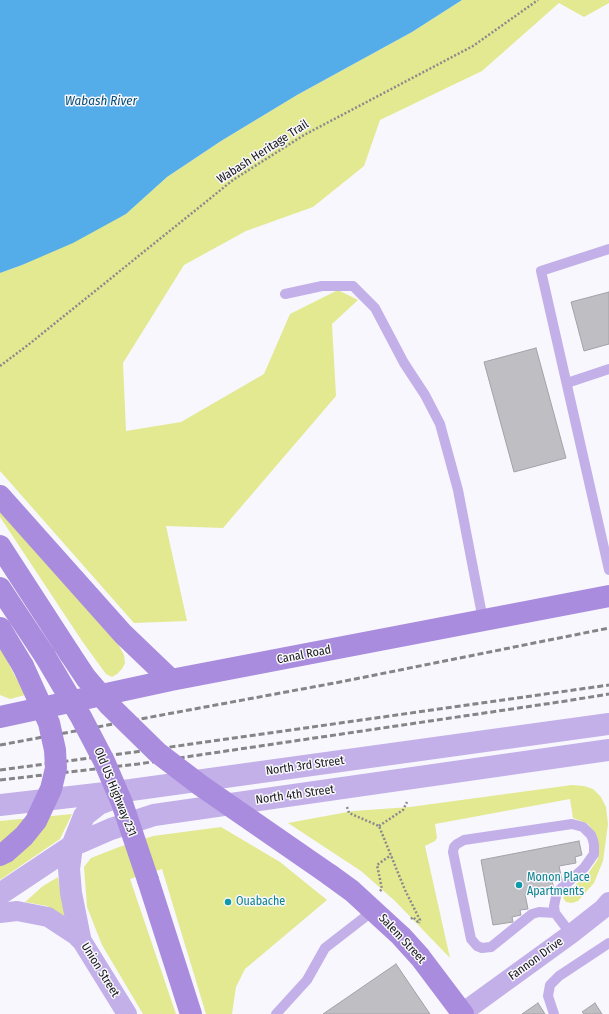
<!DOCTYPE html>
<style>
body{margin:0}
canvas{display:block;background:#f7f7fd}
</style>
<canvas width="609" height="1014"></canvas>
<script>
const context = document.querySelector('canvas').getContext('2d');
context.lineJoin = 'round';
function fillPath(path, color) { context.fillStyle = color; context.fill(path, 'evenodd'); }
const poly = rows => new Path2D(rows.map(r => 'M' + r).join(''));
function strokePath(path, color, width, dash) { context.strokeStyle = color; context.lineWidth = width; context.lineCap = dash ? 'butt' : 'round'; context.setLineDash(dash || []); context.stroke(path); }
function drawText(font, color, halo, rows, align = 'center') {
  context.font = font + ' "Fira Sans Condensed",sans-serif'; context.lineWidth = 3; context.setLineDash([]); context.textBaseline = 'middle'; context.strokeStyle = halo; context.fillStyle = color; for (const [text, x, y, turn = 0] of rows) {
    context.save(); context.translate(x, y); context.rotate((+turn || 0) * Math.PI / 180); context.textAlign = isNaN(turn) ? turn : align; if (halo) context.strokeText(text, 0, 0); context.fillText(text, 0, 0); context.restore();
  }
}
const green = poly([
 [462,0,609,0,609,3,584,17,559,3,482,71,380,120,364,166,313,207,246,231,184,265,123,363,126,431,181,422,264,374,290,314,338,290,358,300,332,324,336,396,223,528,166,526,187,621,134,623,0,471,0,273,22,265,126,214,167,177,221,141,297,95,412,32],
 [0,509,116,640,124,655,125,663,122,669,117,674,112,677,106,674,82,641,0,517],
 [0,647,25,695,10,699,0,695],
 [572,785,584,786,593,789,601,797,606,807,608,824,603,861,594,883,578,901,572,903,566,902,563,898,567,892,587,875,598,859,599,847,596,835,588,824,573,818,570,799,435,824,437,838,435,841,425,846,450,958,395,901,361,871,288,823,353,811,410,807],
 [72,814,60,839,0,880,0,821],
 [221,827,280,862,327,900,245,969,236,987,232,1014,206,1014,162,869,130,879,176,1014,143,1014,102,945,87,907,84,867,91,858,119,847,153,836],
 [58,877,65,917,47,906,25,902,43,886]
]);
const water = poly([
 [0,0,462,0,412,32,297,95,221,141,167,177,126,214,73,243,22,265,0,273]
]);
const building = poly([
 [609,292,609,344,584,351,571,302,609,292],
 [536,348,566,458,514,472,484,362,536,348],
 [579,841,582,855,575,857,576,863,559,866,562,880,552,881,554,889,525,894,528,909,520,910,521,915,512,917,513,922,493,925,481,860,579,841],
 [396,964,430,1014,323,1014,396,964],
 [538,1003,545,1014,522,1014,538,1003],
 [595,1003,602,1014,584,1014,582,1012,595,1003]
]);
const path = poly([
 [0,366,28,345,233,180,304,135,473,46,538,0],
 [347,807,349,813,379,826,405,890,420,920,419,923],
 [379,826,403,810,407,802],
 [380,891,382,889,377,865,391,855],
 [411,919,413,917,419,923]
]);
const service = poly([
 [609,249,541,271,609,570],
 [285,294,322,286,353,286,375,308,404,363,425,395,440,424,458,490,483,620],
 [567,383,609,369],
 [555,913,539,912,532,914,491,947,482,948,477,946,471,939,453,852,454,847,457,844,464,840,572,824,583,827,591,835,593,840,594,845,594,854,584,868,557,892,554,906,555,913,571,934],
 [276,1014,307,980,325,948,374,910],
 [554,1014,548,996,550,985,559,976,609,943]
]);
const minor = poly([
 [0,913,17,911,48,917,80,938,127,1014],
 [462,1013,571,934,604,908,609,902]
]);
const tertiary = poly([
 [0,805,131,790,609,724],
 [0,894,72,846,111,829,154,815,609,750],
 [80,938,71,893,69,869,72,846,84,816,99,804,117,797]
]);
const secondary = poly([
 [0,496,123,634,171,680],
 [0,546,70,654],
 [0,588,45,656],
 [0,628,23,666],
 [0,717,171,680,609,596],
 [330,875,352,891,401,936,420,957,463,1014],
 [148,880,191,1014]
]);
const rail = poly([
 [0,745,340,682,609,628],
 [0,770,135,752,609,685],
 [0,780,138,764,566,701,609,694]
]);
const secondaryBridge = poly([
 [70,654,86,678,110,706,158,753,200,785,330,875],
 [45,656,81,717,104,761,122,803,148,880],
 [0,855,6,852,24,836,36,821,51,789,56,768,55,750,49,723,23,666]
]);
const markers = [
 [519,885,4,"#0f9aa8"],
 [228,902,4,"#0f9aa8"]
];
const streetNames = [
 ["Wabash Heritage Trail",263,152,-33],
 ["Canal Road",304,655,-11],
 ["North 3rd Street",305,766,-8],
 ["Old US Highway 231",115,792,68],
 ["North 4th Street",295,795,-8],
 ["Salem Street",402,939,47],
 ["Fannon Drive",536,959,-36],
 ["Union Street",100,970,58]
];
const cultureNames = [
 ["Monon Place",527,878],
 ["Apartments",527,892],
 ["Ouabache",236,902]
];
const waterNames = [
 ["Wabash River",101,101]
];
fillPath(green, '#e3e991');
fillPath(water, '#54ade8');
fillPath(building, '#bebec3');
strokePath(building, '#a2a2a7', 1);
strokePath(path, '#8a8a8d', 2.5, [2, 2]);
strokePath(service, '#c3b0e9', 10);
strokePath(minor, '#c3b0e9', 20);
strokePath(tertiary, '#c3b0e9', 22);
strokePath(secondary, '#aa8cdf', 22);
strokePath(rail, '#858588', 3, [6, 3]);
strokePath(secondaryBridge, '#aa8cdf', 22);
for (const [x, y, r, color] of markers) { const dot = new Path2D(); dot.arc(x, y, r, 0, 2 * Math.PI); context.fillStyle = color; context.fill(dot); strokePath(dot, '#f7f7fd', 1.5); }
drawText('12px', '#181819', '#f7f7fd', streetNames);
drawText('12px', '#0d838f', '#f7f7fd', cultureNames, 'left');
drawText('italic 13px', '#064f75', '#f7f7fd', waterNames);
</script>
